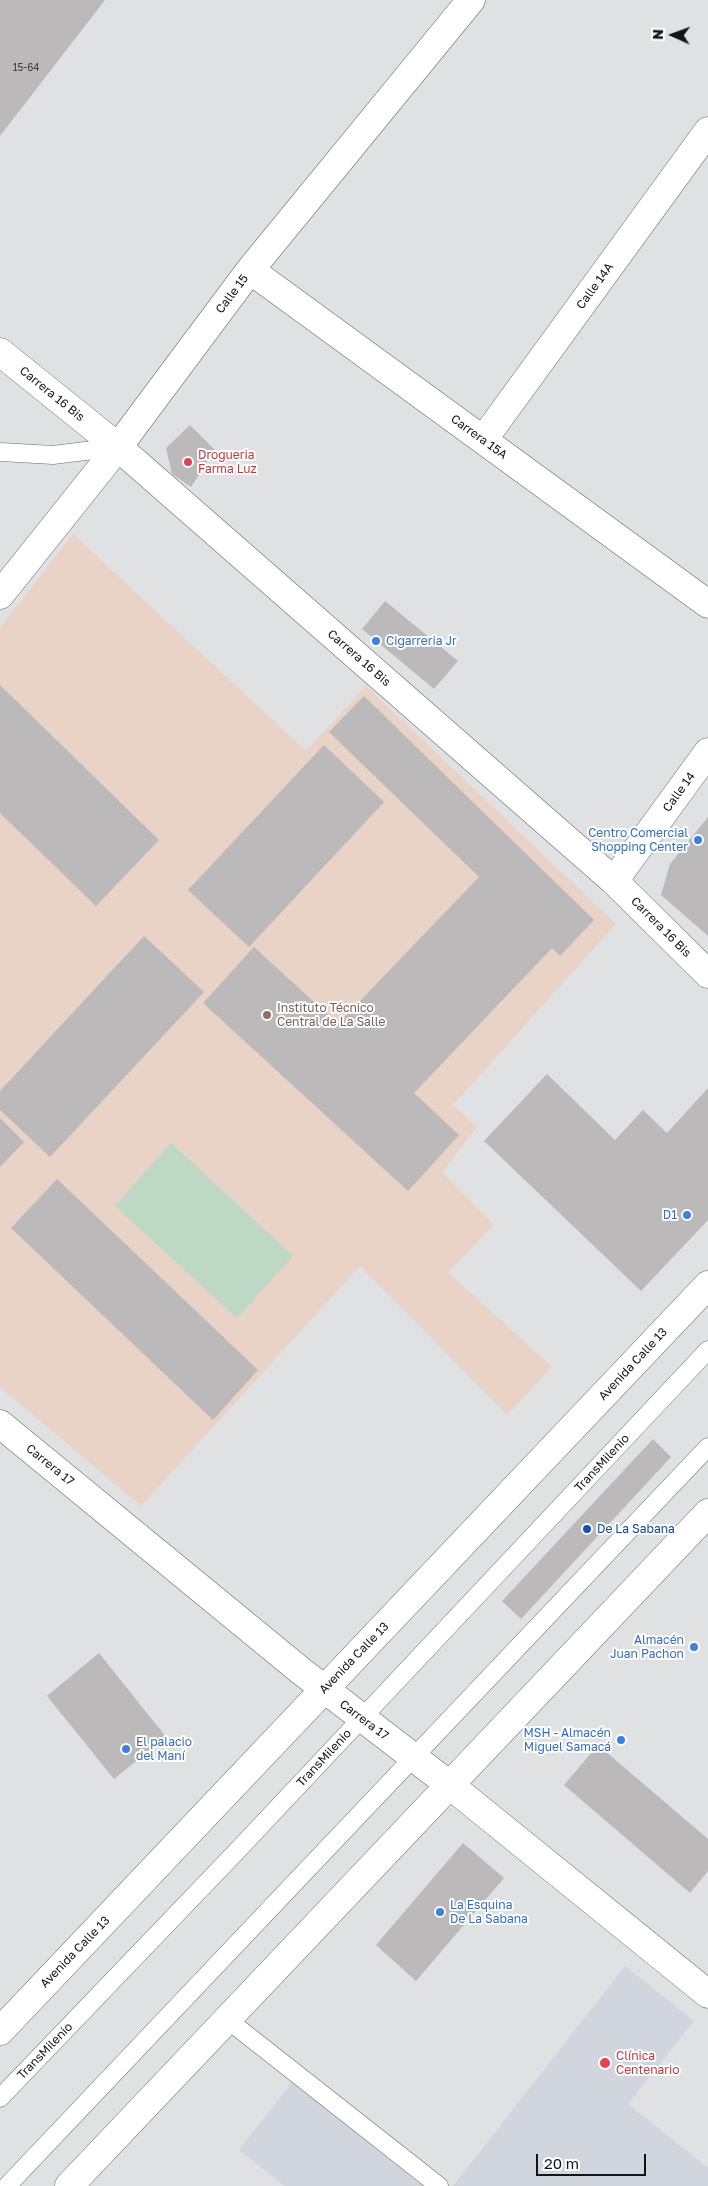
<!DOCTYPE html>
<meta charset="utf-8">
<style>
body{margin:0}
#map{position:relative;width:708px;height:2186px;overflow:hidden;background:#e0e1e3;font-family:"Golos Text",sans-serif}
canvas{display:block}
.north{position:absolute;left:648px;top:10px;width:50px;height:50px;-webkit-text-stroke:4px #fff;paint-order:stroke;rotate:272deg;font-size:14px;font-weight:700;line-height:20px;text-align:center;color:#131414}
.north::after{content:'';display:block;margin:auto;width:18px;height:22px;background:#131414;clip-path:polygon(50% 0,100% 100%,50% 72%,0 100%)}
.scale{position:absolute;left:536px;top:2154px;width:110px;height:22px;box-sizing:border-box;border:2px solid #131414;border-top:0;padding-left:6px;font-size:15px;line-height:18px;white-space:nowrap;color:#131414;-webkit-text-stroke:4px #fff;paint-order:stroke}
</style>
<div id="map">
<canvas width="708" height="2186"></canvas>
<div class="north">N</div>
<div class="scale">20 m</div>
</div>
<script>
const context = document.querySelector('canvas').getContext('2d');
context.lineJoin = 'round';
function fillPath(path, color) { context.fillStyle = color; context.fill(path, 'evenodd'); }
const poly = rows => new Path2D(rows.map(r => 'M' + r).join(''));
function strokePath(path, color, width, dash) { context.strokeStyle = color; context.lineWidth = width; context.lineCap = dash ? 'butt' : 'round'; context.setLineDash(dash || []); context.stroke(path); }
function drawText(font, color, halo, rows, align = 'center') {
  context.font = font + ' "Golos Text",sans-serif'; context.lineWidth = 4; context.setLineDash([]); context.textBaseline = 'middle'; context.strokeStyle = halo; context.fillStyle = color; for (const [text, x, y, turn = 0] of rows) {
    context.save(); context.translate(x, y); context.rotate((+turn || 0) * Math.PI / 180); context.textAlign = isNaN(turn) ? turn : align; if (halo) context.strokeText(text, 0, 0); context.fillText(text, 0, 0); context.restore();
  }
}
const built = poly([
 [625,1966,694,2021,628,2104,708,2168,708,2186,453,2186],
 [303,2068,451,2186,284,2186,239,2150]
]);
const education = poly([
 [73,534,306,751,366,686,616,924,453,1105,477,1127,442,1172,494,1225,448,1272,552,1367,507,1415,360,1266,141,1506,0,1387,0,628]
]);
const green = poly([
 [171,1143,293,1256,237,1318,115,1206]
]);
const building = poly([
 [0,0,105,0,0,136],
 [190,425,215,450,191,487,172,474,166,448],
 [385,601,458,661,434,689,362,629],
 [0,685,159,840,96,906,0,813],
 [364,696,594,920,560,956,552,948,414,1093,459,1135,408,1191,203,1003,254,947,338,1024,479,877,329,732],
 [324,745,384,802,249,947,188,890],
 [708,817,708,936,661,895,670,864],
 [144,936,204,992,50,1157,0,1110,0,1091],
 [547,1074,615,1140,643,1110,667,1133,708,1088,708,1220,641,1291,484,1141],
 [0,1118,24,1142,0,1167],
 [57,1179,258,1370,213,1420,11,1228],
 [653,1439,671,1457,521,1619,502,1601],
 [99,1653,166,1737,114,1779,47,1696],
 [598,1745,708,1839,708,1871,690,1893,564,1785],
 [463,1843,504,1878,416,1981,376,1945]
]);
const lane = poly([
 [0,452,53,455,118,447],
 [228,2020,439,2186],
 [0,2098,236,1852,708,1350],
 [7,2186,708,1447]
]);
const street = poly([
 [250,270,708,604],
 [0,352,118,447,614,881,708,974],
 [483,440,708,131],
 [0,595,118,447,250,270,471,0],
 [614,881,708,752]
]);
const secondary = poly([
 [0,1424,301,1671,451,1786,708,1994]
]);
const primary = poly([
 [0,2031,708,1285],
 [69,2186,708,1513]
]);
const markers = [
 [188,462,5,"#e0444e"],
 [376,641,5,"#3f7fe0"],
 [698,840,5,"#3f7fe0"],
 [267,1015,5,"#8d6e63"],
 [687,1215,5,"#3f7fe0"],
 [587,1529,5,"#1a4fb4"],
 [694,1647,5,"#3f7fe0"],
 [621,1740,5,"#3f7fe0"],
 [126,1749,5,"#3f7fe0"],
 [440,1912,5,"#3f7fe0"],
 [605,2063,6,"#e0444e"]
];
const numberNames = [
 ["15-64",26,68]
];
const streetNames = [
 ["Calle 14A",595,286,-54],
 ["Calle 15",232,294,-53],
 ["Carrera 16 Bis",52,394,39],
 ["Carrera 15A",479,437,36],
 ["Carrera 16 Bis",359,658,41],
 ["Calle 14",679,792,-54],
 ["Carrera 16 Bis",661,927,45],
 ["Avenida Calle 13",633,1364,-47],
 ["TransMilenio",602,1463,-47],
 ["Carrera 17",50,1465,39],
 ["Avenida Calle 13",354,1658,-46],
 ["Carrera 17",364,1720,37],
 ["TransMilenio",324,1758,-47],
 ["Avenida Calle 13",75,1952,-46],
 ["TransMilenio",45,2051,-46]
];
const healthNames = [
 ["Drogueria",198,455],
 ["Farma Luz",198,469],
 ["Clínica",616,2056],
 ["Centenario",616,2070]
];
const shopNames = [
 ["Cigarreria Jr",386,641,"left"],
 ["Centro Comercial",688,833],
 ["Shopping Center",688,847],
 ["D1",677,1215],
 ["Almacén",684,1640],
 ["Juan Pachon",684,1654],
 ["MSH - Almacén",611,1733],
 ["Miguel Samacá",611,1747],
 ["El palacio",136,1742,"left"],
 ["del Maní",136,1756,"left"],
 ["La Esquina",450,1905,"left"],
 ["De La Sabana",450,1919,"left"]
];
const educationNames = [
 ["Instituto Técnico",277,1008],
 ["Central de La Salle",277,1022]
];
const transitNames = [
 ["De La Sabana",597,1529]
];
fillPath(built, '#d1d6de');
fillPath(education, '#e8d3c6');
fillPath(green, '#bdd9c6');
fillPath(building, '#bbb9b9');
strokePath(lane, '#696a6b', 19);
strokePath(street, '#696a6b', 29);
strokePath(secondary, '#696a6b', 29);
strokePath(primary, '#696a6b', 29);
strokePath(lane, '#fff', 18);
strokePath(street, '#fff', 28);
strokePath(secondary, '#fff', 28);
strokePath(primary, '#fff', 28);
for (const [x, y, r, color] of markers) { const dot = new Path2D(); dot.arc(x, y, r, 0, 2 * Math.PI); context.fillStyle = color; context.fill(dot); strokePath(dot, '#fff', 2); }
drawText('10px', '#3d3d3d', null, numberNames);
drawText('12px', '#131414', '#fff', streetNames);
drawText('12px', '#be3a42', '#fff', healthNames, 'left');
drawText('12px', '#366cbe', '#fff', shopNames, 'right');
drawText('12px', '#785e54', '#fff', educationNames, 'left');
drawText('12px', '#164399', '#fff', transitNames, 'left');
</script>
